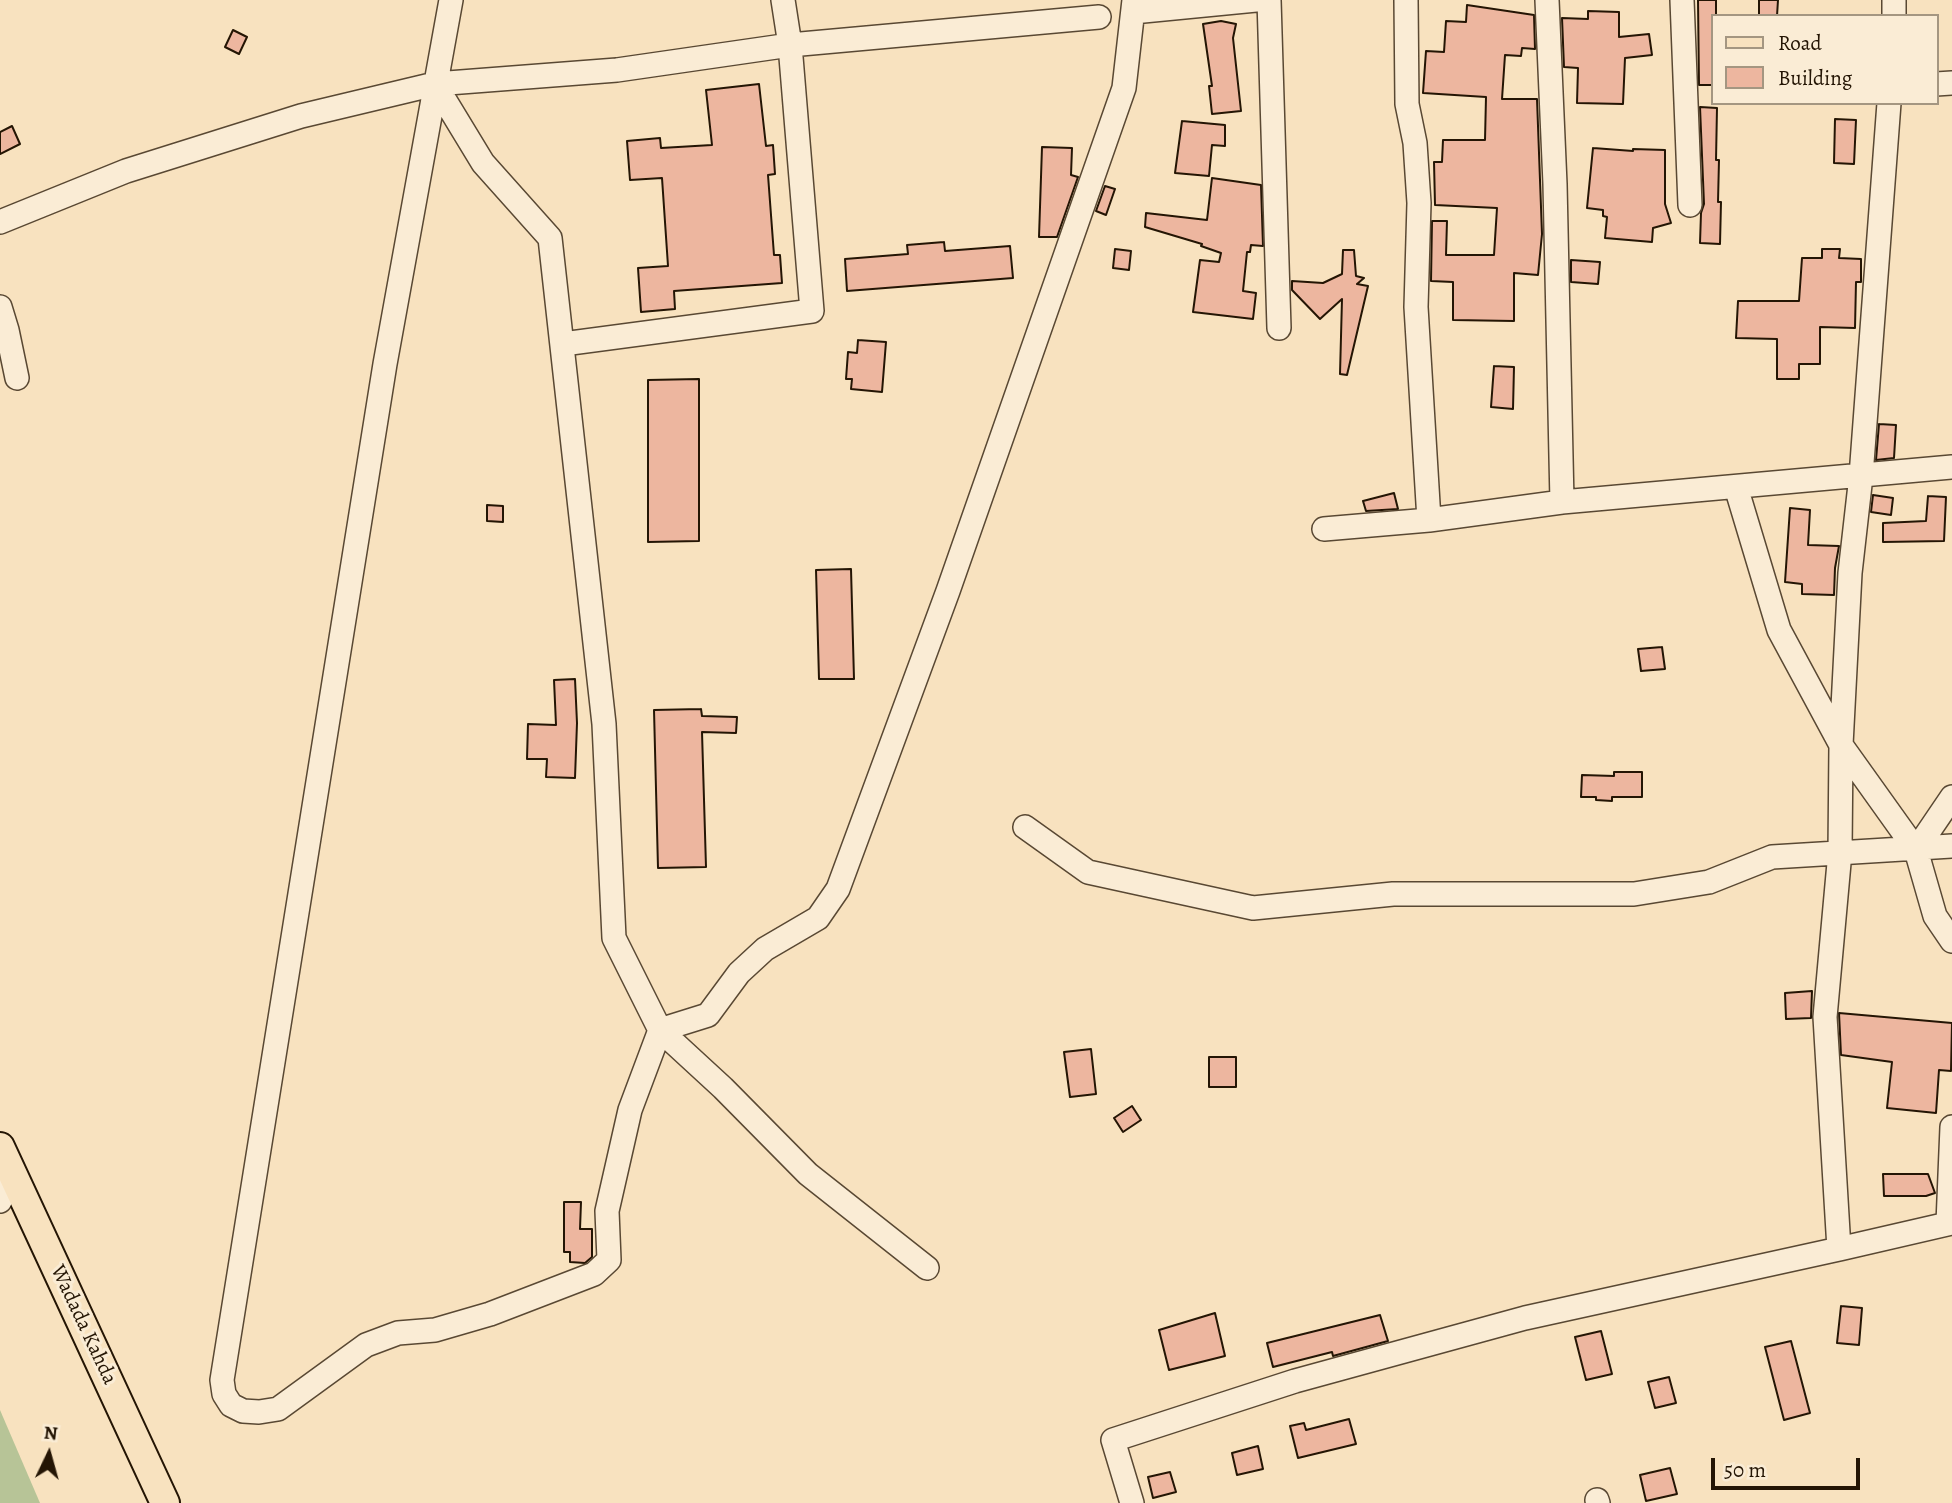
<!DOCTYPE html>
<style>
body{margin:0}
#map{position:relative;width:1952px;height:1503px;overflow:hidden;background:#f8e2bf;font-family:Alegreya,serif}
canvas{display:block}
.legend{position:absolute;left:1711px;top:14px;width:228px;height:91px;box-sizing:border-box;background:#faecd5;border:2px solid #a49681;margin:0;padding:9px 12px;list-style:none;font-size:21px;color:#241504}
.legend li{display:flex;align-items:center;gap:14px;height:35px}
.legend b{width:35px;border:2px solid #a49681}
.north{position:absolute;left:14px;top:1419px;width:70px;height:70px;-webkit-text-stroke:5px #faecd5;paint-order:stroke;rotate:5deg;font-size:19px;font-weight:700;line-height:28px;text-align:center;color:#241504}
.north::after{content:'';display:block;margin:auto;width:24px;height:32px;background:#241504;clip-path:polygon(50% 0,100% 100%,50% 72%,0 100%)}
.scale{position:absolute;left:1711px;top:1458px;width:149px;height:32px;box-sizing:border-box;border:4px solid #241504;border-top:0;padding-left:9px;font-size:21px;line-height:24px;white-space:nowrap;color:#241504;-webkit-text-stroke:5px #faecd5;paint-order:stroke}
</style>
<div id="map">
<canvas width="1952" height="1503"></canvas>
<ul class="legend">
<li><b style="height:9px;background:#f8e2bf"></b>Road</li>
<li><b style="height:19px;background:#edb69f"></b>Building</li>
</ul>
<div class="north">N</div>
<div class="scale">50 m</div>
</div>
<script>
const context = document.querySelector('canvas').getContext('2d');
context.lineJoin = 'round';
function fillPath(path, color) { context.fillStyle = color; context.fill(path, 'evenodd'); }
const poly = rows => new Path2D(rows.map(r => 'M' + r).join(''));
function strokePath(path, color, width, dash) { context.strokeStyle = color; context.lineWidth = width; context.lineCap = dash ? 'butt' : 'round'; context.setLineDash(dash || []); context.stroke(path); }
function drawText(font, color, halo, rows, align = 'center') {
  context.font = font + ' Alegreya,serif'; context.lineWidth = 6; context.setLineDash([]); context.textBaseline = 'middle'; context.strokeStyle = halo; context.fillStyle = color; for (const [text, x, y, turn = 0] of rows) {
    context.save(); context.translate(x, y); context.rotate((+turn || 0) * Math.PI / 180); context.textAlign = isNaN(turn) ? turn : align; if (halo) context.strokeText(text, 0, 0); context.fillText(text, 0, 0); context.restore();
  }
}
const green = poly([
 [0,1410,40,1503,0,1503]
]);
const building = poly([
 [1698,0,1716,0,1716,16,1712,16,1712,85,1699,85,1698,0],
 [1759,0,1778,0,1777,16,1759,16,1759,0],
 [1467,5,1534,15,1535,49,1522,48,1521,56,1505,55,1502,99,1537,99,1542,234,1538,275,1514,273,1514,321,1453,320,1453,282,1431,281,1432,221,1447,221,1446,255,1494,255,1497,208,1435,205,1434,162,1442,162,1443,140,1485,140,1486,97,1423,93,1426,51,1444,52,1446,21,1466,22,1467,5],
 [1588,11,1619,12,1619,37,1649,34,1652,55,1625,58,1623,104,1577,103,1578,68,1564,67,1562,18,1588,19,1588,11],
 [1221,21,1236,24,1233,38,1241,111,1212,114,1209,86,1212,86,1203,24,1221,21],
 [233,30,247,37,239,54,225,47,233,30],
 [759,84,766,146,773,145,775,174,768,175,774,255,780,255,782,283,674,291,675,309,641,312,638,268,668,266,662,178,630,180,627,141,660,138,661,148,712,145,706,90,759,84],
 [1700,107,1717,108,1716,160,1719,160,1718,202,1721,202,1720,244,1700,243,1701,213,1704,204,1700,107],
 [1835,119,1856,120,1854,164,1834,163,1835,119],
 [1182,121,1225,125,1225,146,1212,145,1209,176,1175,173,1182,121],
 [12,126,20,144,0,154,0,132,12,126],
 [1042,147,1072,148,1071,175,1078,177,1057,237,1039,237,1042,147],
 [1593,148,1633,151,1633,149,1665,150,1665,204,1671,223,1653,228,1652,242,1605,238,1607,217,1603,216,1603,210,1587,208,1593,148],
 [1212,178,1261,185,1263,246,1251,245,1250,252,1247,252,1243,291,1256,293,1253,319,1193,312,1200,260,1219,262,1221,253,1201,246,1202,244,1145,227,1146,213,1207,220,1212,178],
 [1105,186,1115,189,1106,215,1096,211,1105,186],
 [944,242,945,251,1010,246,1013,278,847,291,845,259,908,254,907,245,944,242],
 [1115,249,1131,251,1129,270,1113,268,1115,249],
 [1822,249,1840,249,1839,258,1861,259,1861,282,1856,282,1855,328,1820,327,1820,364,1799,364,1799,379,1777,379,1777,339,1736,338,1738,301,1799,301,1802,258,1822,258,1822,249],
 [1343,250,1354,250,1356,276,1364,278,1357,284,1368,286,1347,375,1340,374,1342,299,1320,319,1292,290,1292,281,1323,283,1342,274,1343,250],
 [1571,260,1600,262,1598,284,1571,282,1571,260],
 [858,340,886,342,882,392,851,389,852,379,846,379,848,352,857,353,858,340],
 [1494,366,1514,367,1513,409,1491,407,1494,366],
 [699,379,699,541,648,542,648,380,699,379],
 [1879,424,1896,425,1894,458,1876,460,1879,424],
 [1394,493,1398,509,1366,511,1363,501,1394,493],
 [1873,495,1893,498,1891,515,1871,512,1873,495],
 [1928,496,1946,497,1944,541,1883,542,1883,523,1926,521,1928,496],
 [487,505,503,506,503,522,487,521,487,505],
 [1790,508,1810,510,1808,545,1839,546,1835,568,1834,595,1802,594,1802,584,1785,582,1790,508],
 [851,569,854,679,819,679,816,570,851,569],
 [1662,647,1665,669,1641,671,1638,649,1662,647],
 [575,679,577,723,575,778,546,777,547,759,527,759,528,724,556,725,554,680,575,679],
 [701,709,702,716,737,717,736,733,702,732,706,867,658,868,654,710,701,709],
 [1614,772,1642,772,1642,797,1612,797,1612,801,1596,800,1596,797,1581,797,1582,775,1614,776,1614,772],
 [1812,991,1811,1018,1786,1019,1785,993,1812,991],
 [1839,1013,1952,1023,1951,1071,1939,1070,1936,1113,1887,1108,1892,1062,1841,1055,1839,1013],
 [1091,1049,1096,1094,1070,1097,1064,1052,1091,1049],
 [1209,1057,1236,1057,1236,1087,1209,1087,1209,1057],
 [1132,1106,1141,1120,1123,1132,1114,1118,1132,1106],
 [1883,1174,1928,1174,1935,1193,1926,1196,1884,1196,1883,1174],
 [564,1202,581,1202,580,1229,592,1229,592,1257,585,1263,570,1262,570,1252,564,1252,564,1202],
 [1841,1306,1862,1308,1859,1345,1837,1343,1841,1306],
 [1215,1313,1225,1356,1169,1370,1159,1330,1215,1313],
 [1380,1315,1388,1341,1333,1356,1332,1352,1273,1367,1267,1343,1380,1315],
 [1601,1331,1612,1374,1586,1380,1575,1337,1601,1331],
 [1791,1341,1810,1413,1784,1420,1765,1347,1791,1341],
 [1669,1377,1676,1403,1655,1408,1648,1382,1669,1377],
 [1349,1419,1356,1444,1298,1458,1290,1426,1304,1423,1306,1430,1349,1419],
 [1258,1446,1263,1469,1237,1475,1232,1453,1258,1446],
 [1670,1468,1677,1494,1646,1501,1640,1475,1670,1468],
 [1170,1472,1176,1492,1153,1498,1148,1477,1170,1472]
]);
const minor = poly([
 [451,0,385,364,222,1380,224,1394,231,1405,243,1411,259,1412,278,1409,366,1345,398,1333,435,1330,490,1314,594,1274,609,1260,607,1211,630,1110,660,1030,708,1015,739,973,765,949,818,918,838,889,948,591,1124,88,1134,0],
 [1269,0,1279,328],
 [1406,0,1407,104,1415,143,1419,203,1416,307,1429,520],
 [1547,0,1555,184,1562,502],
 [1682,0,1690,205],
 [1133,12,1256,0],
 [1894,16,1894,0],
 [435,84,617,70,790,45,783,0],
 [1936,84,1952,83],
 [0,222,126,171,301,116,435,84,483,163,550,238,604,724,614,938,660,1030,723,1088,808,1174,927,1268],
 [0,307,7,330,17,378],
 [563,344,812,311,790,45,1099,17],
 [1736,487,1779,630,1841,745,1916,850,1935,916,1952,941],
 [1324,529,1429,520,1562,502,1952,467],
 [1025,827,1088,872,1253,908,1393,894,1634,894,1709,882,1772,857,1952,846],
 [1916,850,1952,797],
 [0,1201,13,1176],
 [1948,1223,1952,1127],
 [1839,1249,1952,1223],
 [1597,1500,1598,1503],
 [1132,1503,1113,1440,1295,1381,1525,1318,1839,1249,1825,1017,1840,852,1841,745,1850,573,1861,476,1889,103]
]);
const major = poly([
 [0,1147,165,1503]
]);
const streetNames = [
 ["Wadada Kahda",83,1325,65]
];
fillPath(green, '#b7c497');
fillPath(building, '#edb69f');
strokePath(building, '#241504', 2);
strokePath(minor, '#594833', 26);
strokePath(major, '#241504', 32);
strokePath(minor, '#faecd5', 23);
strokePath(major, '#f8e2bf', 28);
drawText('21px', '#241504', '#faecd5', streetNames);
</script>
